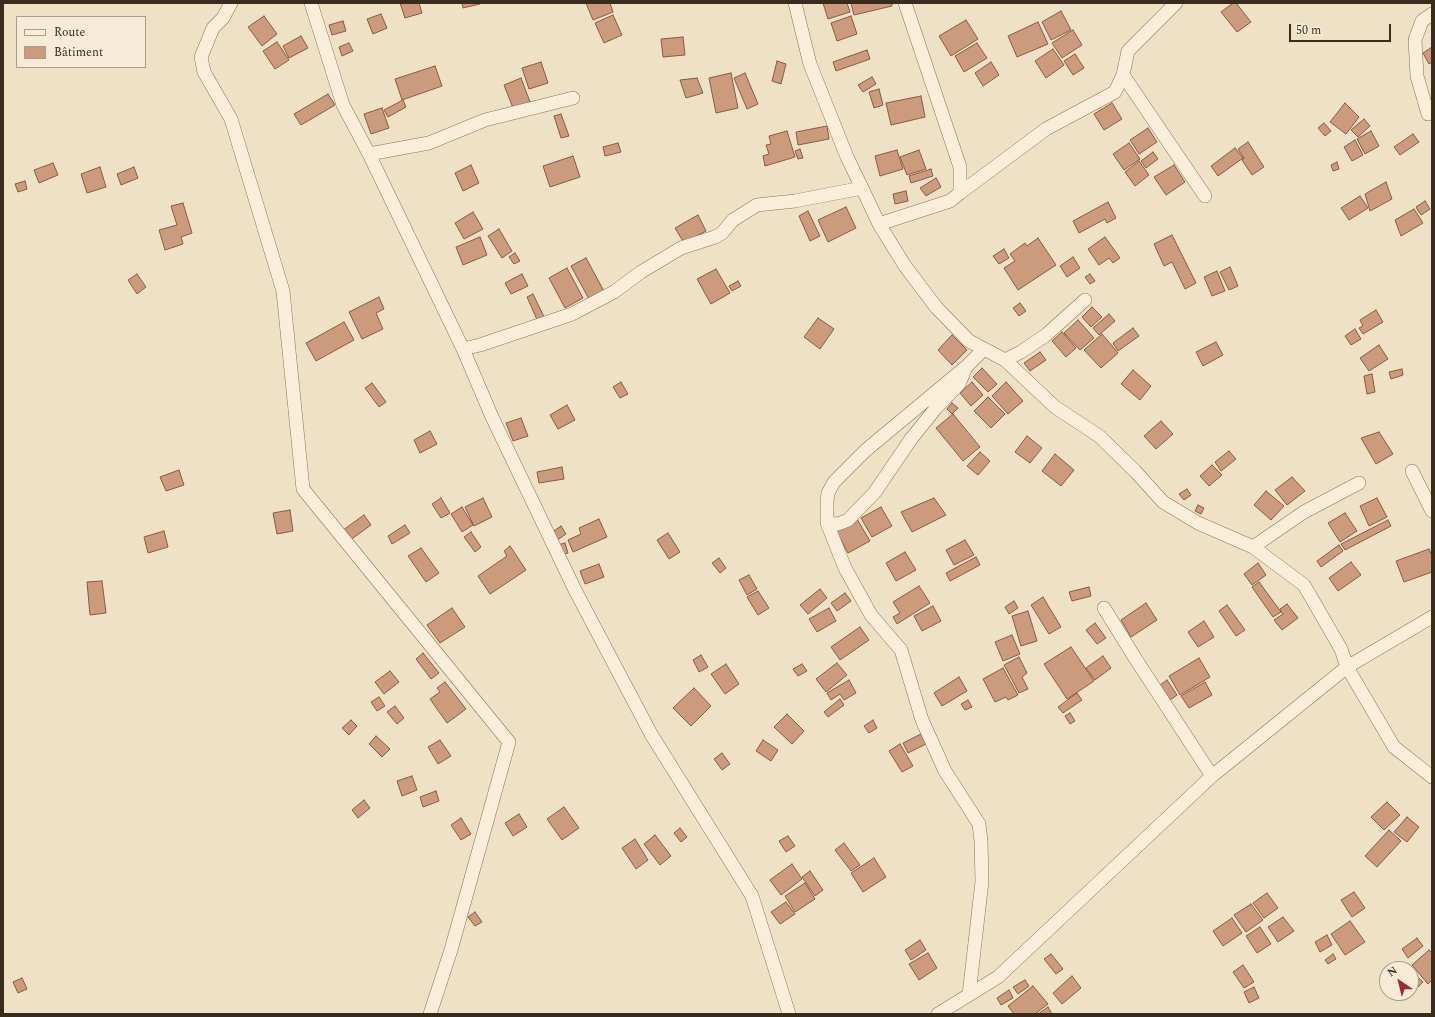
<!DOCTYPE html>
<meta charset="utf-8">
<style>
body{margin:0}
#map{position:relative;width:1435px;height:1017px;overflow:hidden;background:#eee1c6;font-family:Spectral,serif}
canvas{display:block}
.frame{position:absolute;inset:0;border:4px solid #3a2b1f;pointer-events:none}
.legend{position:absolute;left:16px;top:16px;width:130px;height:52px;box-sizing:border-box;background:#f6ebd6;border:1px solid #ab9e8d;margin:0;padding:5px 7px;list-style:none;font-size:12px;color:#3a2b1f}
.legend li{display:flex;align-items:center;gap:8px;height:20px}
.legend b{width:20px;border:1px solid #ab9e8d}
.north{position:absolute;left:1379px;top:961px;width:40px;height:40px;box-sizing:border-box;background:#f6ebd6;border:1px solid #ab9e8d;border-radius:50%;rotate:325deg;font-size:11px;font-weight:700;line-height:16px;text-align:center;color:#3a2b1f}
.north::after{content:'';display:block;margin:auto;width:14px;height:18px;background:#992c31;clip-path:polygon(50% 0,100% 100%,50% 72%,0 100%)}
.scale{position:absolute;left:1289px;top:24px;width:102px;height:18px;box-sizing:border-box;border:2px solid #3a2b1f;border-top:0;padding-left:5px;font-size:12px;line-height:14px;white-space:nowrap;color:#3a2b1f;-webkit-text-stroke:3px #f6ebd6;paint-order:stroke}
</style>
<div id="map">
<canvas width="1435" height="1017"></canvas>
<div class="frame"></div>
<ul class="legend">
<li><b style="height:5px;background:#f9eeda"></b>Route</li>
<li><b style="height:11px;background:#cc9a7c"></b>Bâtiment</li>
</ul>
<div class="north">N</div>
<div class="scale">50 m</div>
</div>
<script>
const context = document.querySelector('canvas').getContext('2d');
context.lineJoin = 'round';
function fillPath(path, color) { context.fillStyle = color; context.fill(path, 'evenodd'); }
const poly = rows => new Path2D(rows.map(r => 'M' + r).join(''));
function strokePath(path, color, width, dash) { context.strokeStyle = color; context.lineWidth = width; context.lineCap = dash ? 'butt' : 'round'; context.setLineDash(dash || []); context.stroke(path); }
const building = poly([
 [400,3,419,3,422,13,405,18,400,3],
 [462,3,480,3,480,4,463,8,462,3],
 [586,3,610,3,613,12,593,20,586,3],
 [823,3,847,3,850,12,828,19,823,3],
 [851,3,892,3,892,6,854,15,851,3],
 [1233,3,1236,3,1251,22,1237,32,1221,12,1233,3],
 [1061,11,1071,30,1051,40,1042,22,1061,11],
 [381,14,387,28,373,34,367,19,381,14],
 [613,15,622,35,604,43,595,23,613,15],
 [264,16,277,34,262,46,248,27,264,16],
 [851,16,857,34,837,41,831,23,851,16],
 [966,20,978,39,951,56,939,36,966,20],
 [343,21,346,31,332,35,329,25,343,21],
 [1038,22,1048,44,1017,57,1008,36,1038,22],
 [1073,30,1082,45,1062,58,1052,43,1073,30],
 [301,36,308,48,289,58,283,46,301,36],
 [683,37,685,55,663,57,661,39,683,37],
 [277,42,289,60,275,69,263,51,277,42],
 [349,43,353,51,342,56,339,47,349,43],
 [977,43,987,58,964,72,955,56,977,43],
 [1432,47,1432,62,1429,64,1423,53,1432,47],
 [1053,49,1064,65,1046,78,1035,61,1053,49],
 [867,50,870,59,836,71,833,62,867,50],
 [1075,54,1084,68,1073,75,1064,61,1075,54],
 [777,61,786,64,781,84,772,81,777,61],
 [541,62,548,83,529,89,522,68,541,62],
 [991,62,999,75,983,86,975,73,991,62],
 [435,66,442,86,402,100,395,79,435,66],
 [731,73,738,108,716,113,709,78,731,73],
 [745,73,758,104,747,109,734,78,745,73],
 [872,77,876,84,863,92,858,85,872,77],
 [521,78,530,102,513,108,504,85,521,78],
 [697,78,703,93,686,98,680,80,697,78],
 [879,89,883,105,874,108,869,92,879,89],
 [328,94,335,105,301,125,294,114,328,94],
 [921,96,925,117,891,125,886,103,921,96],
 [403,100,406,107,388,117,384,110,403,100],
 [1112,103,1122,119,1104,130,1094,114,1112,103],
 [1345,103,1359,117,1346,134,1330,122,1345,103],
 [382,108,389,128,371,134,364,114,382,108],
 [561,114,569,136,561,138,554,116,561,114],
 [1364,119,1370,126,1358,137,1351,130,1364,119],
 [1324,123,1331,131,1325,136,1318,128,1324,123],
 [827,126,829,139,798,145,796,132,827,126],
 [1148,128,1157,142,1139,154,1130,140,1148,128],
 [787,131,795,157,765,166,763,156,769,154,766,145,771,144,769,136,787,131],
 [1371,131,1379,146,1365,154,1357,139,1371,131],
 [1413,134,1419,142,1400,155,1394,147,1413,134],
 [1355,140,1363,155,1352,161,1344,147,1355,140],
 [1248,142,1264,167,1252,175,1242,160,1244,158,1238,149,1248,142],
 [618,143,621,152,605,156,603,147,618,143],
 [1129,143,1140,159,1124,170,1113,154,1129,143],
 [1235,148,1243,158,1218,176,1211,166,1235,148],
 [800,149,803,158,798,159,795,151,800,149],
 [897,150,903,169,880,176,875,156,897,150],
 [919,150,926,169,907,175,900,157,919,150],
 [1153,152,1158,159,1146,168,1141,161,1153,152],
 [573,156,580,177,550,187,543,166,573,156],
 [1139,161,1149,175,1135,186,1125,172,1139,161],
 [1337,162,1339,169,1333,171,1331,165,1337,162],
 [53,163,58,175,39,183,34,170,53,163],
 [471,165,479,183,463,191,455,173,471,165],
 [1174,165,1185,182,1166,195,1154,177,1174,165],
 [100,167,106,187,87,193,81,174,100,167],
 [134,167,138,178,121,185,117,174,134,167],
 [931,169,933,176,911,183,909,176,931,169],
 [936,178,941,187,926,196,920,188,936,178],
 [25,181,27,189,18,192,15,184,25,181],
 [1386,182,1392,199,1370,211,1365,194,1386,182],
 [906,191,908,201,895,204,893,194,906,191],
 [1360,196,1368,208,1349,220,1341,208,1360,196],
 [1425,201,1430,209,1421,215,1416,207,1425,201],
 [1108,202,1116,218,1107,223,1105,219,1079,233,1073,221,1108,202],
 [183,203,192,233,181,237,183,244,165,250,159,230,177,225,171,206,183,203],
 [846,207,856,228,828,242,818,220,846,207],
 [1414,209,1423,223,1401,236,1395,220,1414,209],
 [808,211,820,236,810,241,799,216,808,211],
 [473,212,483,229,464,239,455,223,473,212],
 [698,215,706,231,684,243,675,228,698,215],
 [499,229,512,251,502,258,488,236,499,229],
 [1172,235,1196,283,1185,289,1172,262,1164,266,1154,244,1172,235],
 [480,237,487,255,463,265,456,247,480,237],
 [1105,237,1120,258,1113,263,1109,258,1099,265,1088,249,1105,237],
 [1038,238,1056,265,1018,290,1004,268,1015,261,1010,254,1025,243,1027,246,1038,238],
 [1004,249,1009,258,999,264,993,256,1004,249],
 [515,253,520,261,514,264,509,257,515,253],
 [1073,257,1080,268,1067,277,1060,266,1073,257],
 [586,258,605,293,590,301,571,266,586,258],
 [1230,267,1238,286,1229,290,1220,272,1230,267],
 [567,268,583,298,565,308,549,278,567,268],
 [716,269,730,293,711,304,697,279,716,269],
 [1217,271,1225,291,1212,296,1204,277,1217,271],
 [137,274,146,287,137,294,128,280,137,274],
 [522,274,528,286,511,294,505,283,522,274],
 [1090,274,1095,281,1090,284,1085,277,1090,274],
 [738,281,741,286,732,291,729,286,738,281],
 [533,294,545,319,538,322,527,297,533,294],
 [379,297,384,309,376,313,383,329,362,339,349,312,379,297],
 [1020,303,1026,311,1019,316,1013,308,1020,303],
 [1092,307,1102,317,1091,327,1082,317,1092,307],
 [1376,310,1383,322,1363,334,1359,328,1363,326,1360,320,1376,310],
 [1109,314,1115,321,1099,335,1093,328,1109,314],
 [818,318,834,329,820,349,804,337,818,318],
 [1078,320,1094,338,1080,350,1064,333,1078,320],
 [344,322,354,340,316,361,306,343,344,322],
 [1133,328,1139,336,1118,351,1113,343,1133,328],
 [1355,329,1361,339,1351,345,1345,336,1355,329],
 [1062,332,1076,348,1066,357,1052,341,1062,332],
 [1102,334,1118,353,1101,368,1084,350,1102,334],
 [952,335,967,350,952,365,938,350,952,335],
 [1216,342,1223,355,1203,366,1196,352,1216,342],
 [1379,345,1388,359,1369,371,1360,358,1379,345],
 [1040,352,1046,360,1030,371,1024,363,1040,352],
 [982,368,997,384,988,392,973,377,982,368],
 [1402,369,1403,375,1391,379,1389,372,1402,369],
 [1133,370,1151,386,1140,400,1121,384,1133,370],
 [1372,374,1375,392,1367,394,1364,376,1372,374],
 [621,382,628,394,620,398,613,387,621,382],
 [972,382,983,395,971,406,960,393,972,382],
 [1006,382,1023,401,1008,414,992,396,1006,382],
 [372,383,386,402,379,407,365,388,372,383],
 [988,397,1005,414,991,428,974,411,988,397],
 [952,403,958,408,952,414,947,409,952,403],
 [567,405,575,420,558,429,550,415,567,405],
 [953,414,980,447,963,461,936,428,953,414],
 [521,418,528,436,513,441,506,423,521,418],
 [1161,421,1173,434,1156,449,1144,436,1161,421],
 [430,431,437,444,420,453,414,440,430,431],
 [1379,432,1393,454,1376,464,1361,438,1379,432],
 [1027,436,1042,448,1030,463,1015,452,1027,436],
 [1229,451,1236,459,1221,471,1215,462,1229,451],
 [980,452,990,461,978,475,967,466,980,452],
 [1055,454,1074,470,1061,486,1042,471,1055,454],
 [1212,465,1222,475,1209,486,1200,476,1212,465],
 [562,467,564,479,539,483,537,472,562,467],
 [179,470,184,485,166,491,160,477,179,470],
 [1292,477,1305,491,1287,505,1275,490,1292,477],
 [1187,489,1191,495,1184,500,1179,494,1187,489],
 [1266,491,1284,506,1271,520,1254,505,1266,491],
 [441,498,450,513,441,518,432,504,441,498],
 [483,498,492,517,474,526,465,507,483,498],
 [934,498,946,515,912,532,901,512,934,498],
 [1377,498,1387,517,1369,526,1360,506,1377,498],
 [1198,505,1204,508,1201,514,1195,511,1198,505],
 [462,507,473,525,462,532,451,514,462,507],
 [881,507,892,526,872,537,861,518,881,507],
 [290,510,293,531,277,534,273,513,290,510],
 [1345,513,1357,531,1340,542,1328,523,1345,513],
 [364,515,371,525,346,543,339,533,364,515],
 [599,519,607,537,573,552,568,540,581,534,579,528,599,519],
 [857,519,870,541,848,553,836,531,857,519],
 [1388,520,1391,526,1345,550,1341,544,1388,520],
 [405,525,410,533,392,544,388,536,405,525],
 [561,526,566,534,553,543,548,535,561,526],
 [164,531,168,547,148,553,144,537,164,531],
 [471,532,481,547,475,552,464,537,471,532],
 [668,533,680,552,669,559,657,540,668,533],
 [965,540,974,555,954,565,946,550,965,540],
 [565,543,568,553,557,556,554,546,565,543],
 [1339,545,1343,551,1321,567,1317,561,1339,545],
 [510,546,526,570,490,594,478,576,507,556,504,551,510,546],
 [421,548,439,573,426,582,408,556,421,548],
 [1429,549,1432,556,1432,572,1404,582,1396,561,1429,549],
 [905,552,916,570,896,581,886,563,905,552],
 [976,557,980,565,950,581,946,573,976,557],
 [719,558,726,568,720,573,712,563,719,558],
 [1351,562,1361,575,1338,591,1329,578,1351,562],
 [1258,563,1266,575,1252,585,1244,574,1258,563],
 [599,564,604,577,585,584,580,571,599,564],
 [749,575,757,589,747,595,739,580,749,575],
 [102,581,106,613,90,615,87,582,102,581],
 [1259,582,1281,612,1273,617,1252,587,1259,582],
 [919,586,930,603,897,624,893,617,900,613,893,602,919,586],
 [1089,587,1091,596,1072,601,1069,592,1089,587],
 [820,589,827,598,808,614,800,605,820,589],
 [758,591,769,608,758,615,747,597,758,591],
 [845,593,851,601,837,611,831,603,845,593],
 [1043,597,1061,627,1049,634,1031,605,1043,597],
 [1014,601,1018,608,1009,614,1005,607,1014,601],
 [1146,603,1157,620,1131,637,1121,620,1146,603],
 [1287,604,1298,618,1282,630,1274,620,1283,614,1280,609,1287,604],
 [1227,605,1245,630,1236,636,1219,611,1227,605],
 [933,606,941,621,922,631,914,616,933,606],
 [452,608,465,627,440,643,427,625,452,608],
 [829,608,836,621,817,632,809,619,829,608],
 [1028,611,1037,641,1021,646,1012,616,1028,611],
 [1204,621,1214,637,1198,647,1188,632,1204,621],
 [1095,623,1106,638,1097,644,1086,630,1095,623],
 [860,627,869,640,840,660,831,647,860,627],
 [1012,635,1020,654,1003,661,995,642,1012,635],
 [1071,647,1094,681,1067,699,1044,664,1071,647],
 [423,653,439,673,431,679,416,659,423,653],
 [701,655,708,667,699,672,693,660,701,655],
 [1103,656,1111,668,1095,680,1086,668,1103,656],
 [1019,657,1027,673,1022,677,1028,689,1019,693,1004,665,1019,657],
 [1199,658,1210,677,1180,695,1169,676,1199,658],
 [837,663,847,675,826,692,816,679,837,663],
 [726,664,739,684,725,694,711,674,726,664],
 [802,664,807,671,798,676,793,669,802,664],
 [1003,668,1018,695,1008,700,1006,697,995,702,983,679,1003,668],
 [390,671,399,682,384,694,375,682,390,671],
 [959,677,967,691,942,706,934,693,959,677],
 [849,680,856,693,844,700,840,694,831,700,827,693,849,680],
 [1167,680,1177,695,1170,700,1160,685,1167,680],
 [445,682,466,709,447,723,430,699,440,692,437,688,445,682],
 [1205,682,1212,695,1189,708,1181,696,1205,682],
 [694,688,711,706,691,726,673,708,694,688],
 [1077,693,1082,700,1063,713,1058,707,1077,693],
 [379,697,385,706,377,711,371,702,379,697],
 [840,699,844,705,828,717,824,712,840,699],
 [968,700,972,707,965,710,961,704,968,700],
 [395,706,404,718,397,724,387,712,395,706],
 [1070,713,1075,721,1070,724,1065,716,1070,713],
 [787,714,804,731,792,744,774,727,787,714],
 [351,720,357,726,349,735,342,728,351,720],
 [873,720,877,728,869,733,864,726,873,720],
 [921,734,926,744,908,753,903,743,921,734],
 [376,736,390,749,382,757,369,744,376,736],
 [440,740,451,756,438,764,428,747,440,740],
 [763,740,778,750,771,761,756,751,763,740],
 [900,744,913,766,902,772,889,751,900,744],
 [722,753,730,764,722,770,714,759,722,753],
 [412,776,417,790,402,796,397,781,412,776],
 [436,791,439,801,423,807,420,797,436,791],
 [364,800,370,808,358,818,352,810,364,800],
 [1387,802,1400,815,1384,830,1371,817,1387,802],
 [564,807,579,828,562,840,547,819,564,807],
 [519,814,527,827,513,836,505,823,519,814],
 [1407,817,1419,827,1407,842,1394,832,1407,817],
 [461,818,471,834,461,840,451,825,461,818],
 [680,828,687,837,681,842,674,833,680,828],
 [1389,830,1401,841,1377,867,1365,856,1389,830],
 [655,835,671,856,660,865,644,844,655,835],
 [788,836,795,846,786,852,779,841,788,836],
 [635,839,648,860,636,869,622,848,635,839],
 [844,843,860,865,851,871,835,850,844,843],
 [874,858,886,877,863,892,851,873,874,858],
 [792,864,802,879,781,895,770,880,792,864],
 [810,871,823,890,815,896,802,877,810,871],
 [805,883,815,899,795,912,785,896,805,883],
 [1354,892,1365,908,1352,917,1341,900,1354,892],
 [1267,893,1278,908,1264,918,1253,903,1267,893],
 [786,902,795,914,780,924,771,912,786,902],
 [1251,904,1263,920,1246,932,1234,915,1251,904],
 [475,912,482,922,475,926,468,917,475,912],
 [1283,917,1294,931,1278,942,1268,927,1283,917],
 [1232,918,1242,933,1223,946,1213,931,1232,918],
 [1350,921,1365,942,1345,955,1331,934,1350,921],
 [1260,927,1271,944,1257,953,1246,936,1260,927],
 [1327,935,1332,945,1320,952,1315,942,1327,935],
 [1417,938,1423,946,1408,958,1402,949,1417,938],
 [920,940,926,950,911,960,905,950,920,940],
 [1429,950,1432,953,1432,980,1428,984,1412,965,1429,950],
 [928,953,937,968,919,980,909,964,928,953],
 [1051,954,1063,969,1056,974,1044,959,1051,954],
 [1333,954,1336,959,1328,964,1325,960,1333,954],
 [1243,965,1254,982,1244,988,1233,972,1243,965],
 [1411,971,1423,982,1411,994,1410,993,1411,993,1411,971],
 [1072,976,1081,988,1062,1004,1053,993,1072,976],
 [22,978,27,989,18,993,13,982,22,978],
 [1025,980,1029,986,1018,994,1013,987,1025,980],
 [1033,986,1048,1004,1035,1014,1014,1014,1008,1006,1033,986],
 [1254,987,1259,998,1249,1003,1244,992,1254,987],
 [1009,990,1013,998,1001,1005,997,998,1009,990],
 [1048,1007,1052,1014,1038,1014,1048,1007]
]);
const minor = poly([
 [231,3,223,18,213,28,201,57,204,72,231,119,283,291,303,489,509,742,451,950,430,1014],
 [311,3,343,105,369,154,463,349,492,417,575,590,651,734,752,896,789,1014],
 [795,3,810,64,847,157,862,188,879,224,905,266,936,307,969,341,1005,360,1021,352,1046,335,1085,300],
 [1123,75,1205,196],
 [1428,114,1417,76,1415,40,1422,21,1432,14],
 [369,154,429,143,485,120,573,98],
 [960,193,1046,129,1115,92,1123,75,1128,51,1176,3],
 [879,224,950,201,960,193,960,167,905,3],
 [463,349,480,345,572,314,614,292,641,272,681,248,715,237,722,233,733,220,757,205,795,201,862,188],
 [1005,360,1055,407,1099,436,1135,471,1163,502,1198,523,1253,547,1304,585,1341,649,1347,667,1394,747,1432,777],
 [1412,471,1432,511],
 [827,523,838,524,848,520,875,492,911,439,936,408,959,384,966,367],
 [1253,547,1304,512,1359,483],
 [1104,608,1135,658,1212,776],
 [969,995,982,881,981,841,979,824,945,771,922,720,901,650,871,615,845,568,827,523,827,501,828,493,834,482,866,450,967,366,984,349],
 [938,1014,998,977,1212,776,1347,667,1432,617]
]);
fillPath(building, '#cc9a7c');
strokePath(building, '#895b42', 1);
strokePath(minor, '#8a735c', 14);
strokePath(minor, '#f9eeda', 13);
</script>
